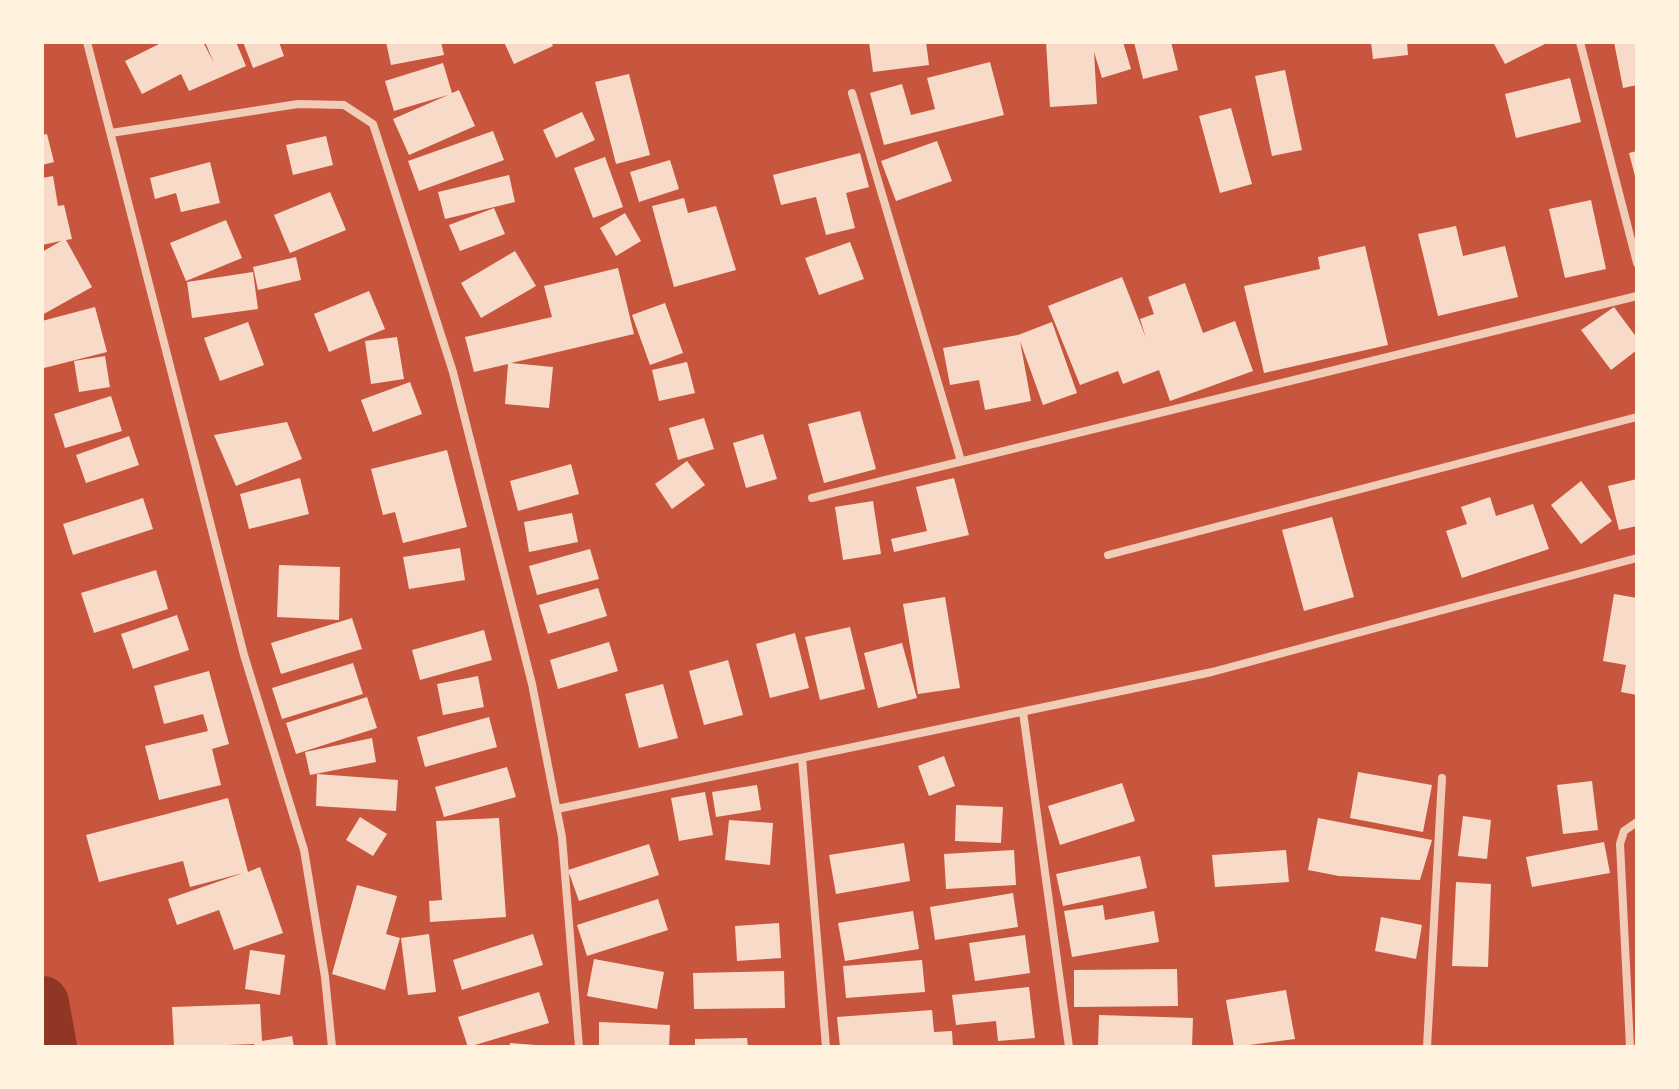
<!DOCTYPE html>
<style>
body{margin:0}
#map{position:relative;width:1679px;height:1089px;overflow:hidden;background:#c8553d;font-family:Ubuntu,sans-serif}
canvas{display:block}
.frame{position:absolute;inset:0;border:44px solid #fff3e0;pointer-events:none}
</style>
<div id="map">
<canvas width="1679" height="1089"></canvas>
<div class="frame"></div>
</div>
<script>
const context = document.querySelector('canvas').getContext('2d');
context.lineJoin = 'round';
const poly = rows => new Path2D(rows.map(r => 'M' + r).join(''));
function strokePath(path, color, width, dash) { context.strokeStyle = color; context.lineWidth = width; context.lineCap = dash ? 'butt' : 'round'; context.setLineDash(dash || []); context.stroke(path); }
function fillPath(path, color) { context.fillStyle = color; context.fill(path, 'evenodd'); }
const river = poly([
 [42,1003,50,1047]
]);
const building = poly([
 [163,42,203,42,214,63,205,42,236,42,246,66,189,91,181,74,142,94,125,61],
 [243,42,279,42,284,56,253,68],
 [386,42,441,42,444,55,391,65],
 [504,42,551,42,553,46,514,64],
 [869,42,926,42,929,65,873,72],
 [1046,42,1123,42,1131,69,1102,78,1094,52,1097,104,1050,107],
 [1134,42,1171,42,1178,70,1143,79],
 [1371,42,1407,42,1408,55,1373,59],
 [1493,42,1549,42,1505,64],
 [1614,42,1637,42,1637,85,1623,88],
 [990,62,1004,115,884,145,870,93,902,84,911,115,935,109,927,78],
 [443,63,452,93,459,90,475,126,409,155,393,119,448,95,394,111,385,81],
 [1285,70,1302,150,1272,156,1255,76],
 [629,74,650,155,616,164,595,82],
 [1570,78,1581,122,1516,138,1505,94],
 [1231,108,1252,184,1220,193,1199,116],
 [582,112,595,140,556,158,543,130],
 [493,131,504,160,419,191,408,161],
 [47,134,54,162,42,165,42,135],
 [326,136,333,165,293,175,286,145],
 [937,141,952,181,896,201,881,161],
 [1637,151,1637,179,1636,180,1629,153],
 [860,153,869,187,846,193,855,228,826,235,816,197,781,205,773,175],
 [605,157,623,207,593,218,574,168],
 [670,160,679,189,639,202,630,172],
 [210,162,220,203,181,212,176,193,155,199,150,178],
 [509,175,515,202,445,219,438,192],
 [53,176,58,206,64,205,72,239,66,240,92,287,42,315,42,252,61,241,42,245,42,178],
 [330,192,346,230,290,253,274,215],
 [684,198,688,213,716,206,736,270,674,287,652,206],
 [1591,200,1606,269,1565,278,1549,209],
 [494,208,505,234,460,251,449,225],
 [625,213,641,241,616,256,600,228],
 [226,220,242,258,186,281,170,243],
 [1456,226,1463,256,1505,246,1518,297,1438,316,1418,234],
 [850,242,864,279,819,295,805,258],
 [1365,246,1388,345,1264,373,1244,286,1320,269,1318,257],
 [515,251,536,286,481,318,461,283],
 [296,257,301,280,258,290,253,267],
 [618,268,634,334,511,363,553,367,549,408,505,404,508,364,474,372,465,337,552,317,544,286],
 [253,272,258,309,192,318,187,282],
 [1122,277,1146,338,1140,319,1154,314,1148,297,1185,283,1203,333,1235,321,1253,371,1170,401,1159,370,1123,384,1118,371,1080,385,1048,306],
 [369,291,385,329,329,352,314,314],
 [665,303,683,353,650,365,632,315],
 [95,307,107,352,44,368,42,321],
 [1614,307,1637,338,1637,350,1611,370,1581,330],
 [248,322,264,365,220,381,204,338],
 [1052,322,1077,393,1043,405,1020,341,1031,401,985,410,979,380,950,385,943,348,1018,335],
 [397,337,404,379,371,384,365,341],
 [105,356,110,387,79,392,74,361],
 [687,362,695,393,659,401,652,370],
 [410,382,422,414,373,432,361,400],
 [111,396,122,431,65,448,54,414],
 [860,411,876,469,824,483,808,424],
 [704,418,714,449,678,460,669,428],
 [287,422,302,459,236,486,214,435],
 [763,434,777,479,746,488,733,443],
 [129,436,139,465,86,483,76,455],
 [447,450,467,527,403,543,395,512,383,515,371,469],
 [687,461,705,485,672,509,655,484],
 [571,464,579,494,518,511,510,481],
 [300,478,309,514,249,529,240,494],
 [954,478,969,535,894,552,891,539,927,531,916,487],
 [1637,479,1637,526,1619,530,1608,486],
 [1581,481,1612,521,1581,544,1551,505],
 [1490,497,1496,516,1533,504,1549,549,1462,578,1446,531,1467,524,1461,507],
 [143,498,153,529,73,555,63,524],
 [873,501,881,554,843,560,835,507],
 [572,513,578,542,529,552,524,522],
 [1332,517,1354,597,1304,611,1282,530],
 [460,548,465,580,409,589,403,557],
 [590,549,599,579,537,595,529,566],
 [279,565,340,567,339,620,277,617],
 [156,570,168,609,94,633,81,593],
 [598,588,607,616,548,634,539,605],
 [1614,594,1637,598,1637,695,1621,692,1626,665,1603,661],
 [945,597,960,688,918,694,903,604],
 [177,615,189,650,133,669,121,634],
 [352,618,362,649,281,674,271,643],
 [850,627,865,689,820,700,805,637],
 [484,630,492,660,420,680,412,650],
 [795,633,809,688,770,698,756,644],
 [609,642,618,671,558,689,550,660],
 [902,643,917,698,878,708,864,653],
 [728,660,743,715,704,725,689,671],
 [353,663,363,694,282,719,272,688],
 [209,671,229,744,212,749,221,785,159,800,145,746,208,731,203,714,164,724,154,686],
 [478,676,484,707,443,715,437,684],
 [663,684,678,738,639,748,625,694],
 [367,697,377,728,296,754,286,723],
 [489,717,497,747,425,767,417,737],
 [372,738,376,762,310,775,305,752],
 [944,756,955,786,929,796,918,766],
 [507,767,516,797,444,817,435,787],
 [1358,772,1432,785,1423,832,1350,818],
 [317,774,398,780,396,811,316,806],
 [1592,781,1598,830,1563,834,1557,785],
 [1122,783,1135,821,1060,845,1048,806],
 [757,785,761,810,716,817,712,792],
 [705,792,713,835,679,841,671,798],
 [228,798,248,872,260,867,283,933,234,950,219,910,177,925,168,899,243,873,190,887,183,861,99,882,86,835],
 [956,805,1003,807,1001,843,955,841],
 [1463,816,1491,820,1487,859,1458,856],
 [360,817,387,834,373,856,346,840],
 [499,818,506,917,430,922,429,901,442,900,436,821],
 [1318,818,1432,840,1420,880,1339,876,1308,870],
 [729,820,773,823,770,865,725,860],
 [1604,842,1610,873,1532,887,1526,857],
 [904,843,910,881,836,894,829,855],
 [649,844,659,875,579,901,568,870],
 [1014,850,1016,885,946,889,944,854],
 [1286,850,1289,882,1215,887,1212,855],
 [1140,856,1147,888,1063,906,1056,874],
 [1456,882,1491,884,1488,967,1452,966],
 [357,885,397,896,386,934,400,938,385,990,332,974],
 [1013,893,1018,927,935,940,930,907],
 [658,899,668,930,587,956,577,925],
 [1103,905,1105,920,1154,911,1159,942,1072,957,1064,911],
 [913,911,919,949,845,961,838,923],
 [1381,917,1422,925,1416,959,1375,951],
 [779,923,781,958,737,961,735,926],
 [429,934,436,992,408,995,401,938],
 [533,934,543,965,462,990,453,960],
 [1025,935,1030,973,975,981,969,943],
 [250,950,285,955,280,995,245,989],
 [594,959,664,972,657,1009,587,996],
 [922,960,925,992,846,998,843,966],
 [1177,969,1178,1006,1074,1007,1074,970],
 [784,971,785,1008,694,1009,693,973],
 [1029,987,1035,1038,998,1041,996,1021,956,1025,952,995],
 [1286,990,1295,1039,1234,1047,1226,1000],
 [539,992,549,1023,468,1047,458,1017],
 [260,1004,262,1041,292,1036,294,1047,254,1047,254,1044,174,1047,172,1007],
 [932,1010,934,1032,952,1031,953,1047,840,1047,837,1017],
 [1099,1015,1193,1018,1192,1047,1098,1047],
 [599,1022,670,1025,669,1047,599,1047],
 [747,1038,748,1047,695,1047,695,1039],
 [510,1043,536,1045,535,1047,510,1047]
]);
const minor = poly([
 [87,42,244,655,304,850,325,977,332,1047],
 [1580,42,1637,263],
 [852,93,961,461],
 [111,133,298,104,344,105,373,124,453,372,532,684,562,837,579,1047],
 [812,498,1637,296],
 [1108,555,1637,417],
 [1023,712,1069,1047],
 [802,758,826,1047],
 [557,809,1212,672,1637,558],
 [1427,1047,1442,778],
 [1630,1047,1620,844,1624,831,1637,822]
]);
strokePath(river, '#8f3625', 54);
fillPath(building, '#f7dbc8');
strokePath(minor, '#f1ccb7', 8);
</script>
